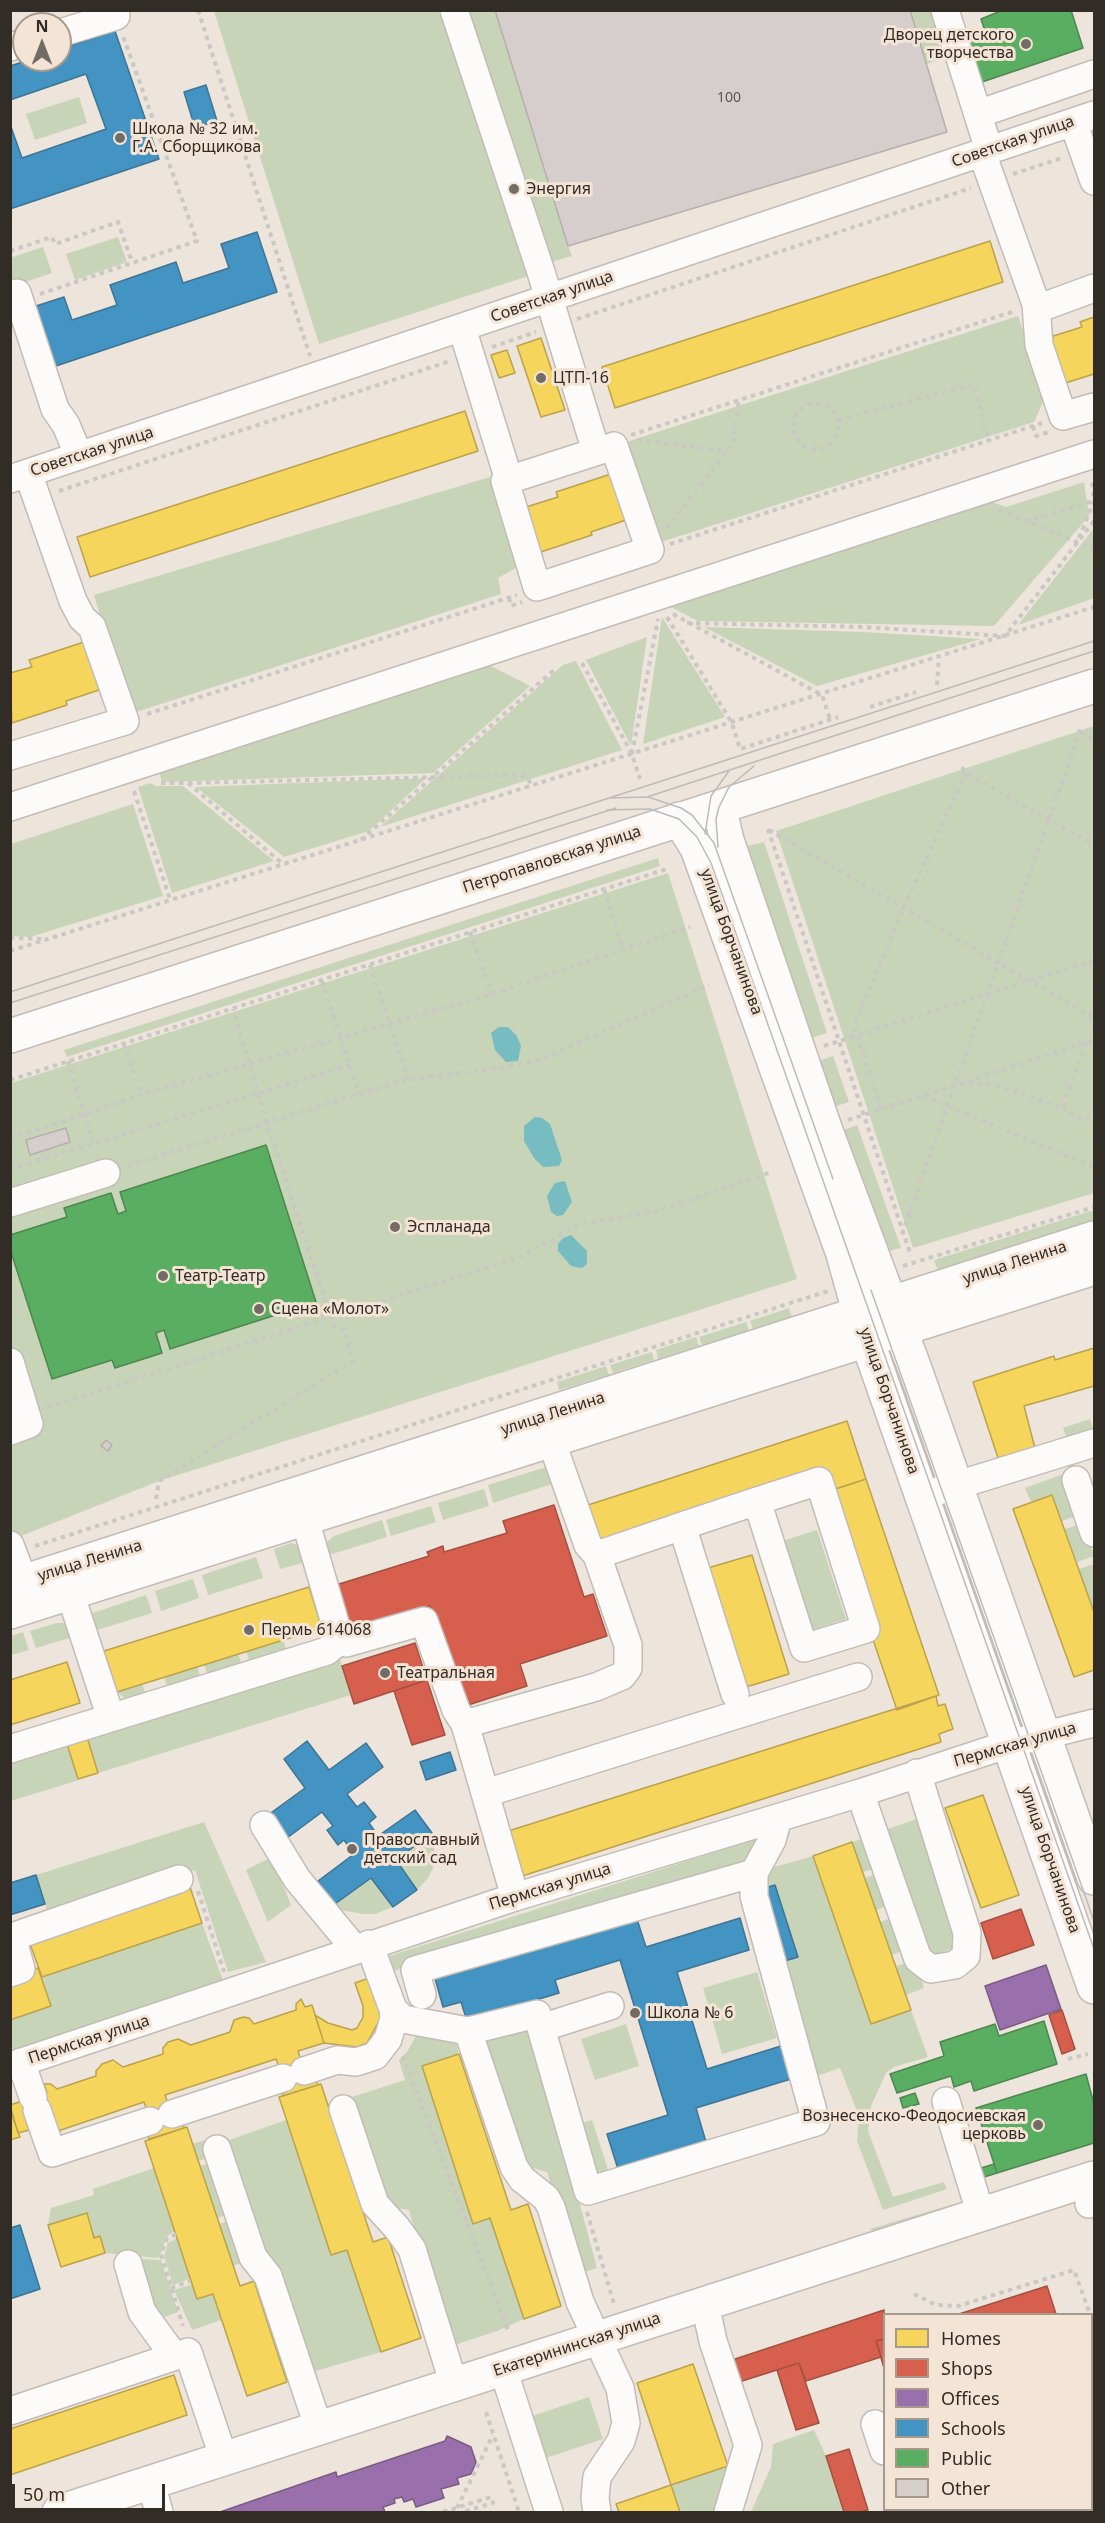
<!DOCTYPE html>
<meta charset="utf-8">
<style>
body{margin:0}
#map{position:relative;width:1105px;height:2523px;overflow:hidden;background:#ede4dc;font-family:"Noto Sans",sans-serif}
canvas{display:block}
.frame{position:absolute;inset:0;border:12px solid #322c26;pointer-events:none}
.legend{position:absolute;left:883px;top:2313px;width:210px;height:198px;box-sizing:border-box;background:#f4e4d5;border:2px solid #a69a8f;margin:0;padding:8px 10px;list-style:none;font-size:18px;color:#322c26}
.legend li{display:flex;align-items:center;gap:12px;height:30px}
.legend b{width:30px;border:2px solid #a69a8f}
.north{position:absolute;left:12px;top:12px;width:60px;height:60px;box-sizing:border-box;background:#f4e4d5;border:2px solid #a69a8f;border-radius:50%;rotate:0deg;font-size:16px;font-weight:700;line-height:24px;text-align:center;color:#322c26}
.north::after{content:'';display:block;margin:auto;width:21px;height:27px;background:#736c66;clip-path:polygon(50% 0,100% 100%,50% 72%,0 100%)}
.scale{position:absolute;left:12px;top:2484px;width:153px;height:27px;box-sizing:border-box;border:3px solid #322c26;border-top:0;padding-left:8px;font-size:18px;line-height:21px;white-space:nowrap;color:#322c26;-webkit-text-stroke:4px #f4e4d5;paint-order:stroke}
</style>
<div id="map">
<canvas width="1105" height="2523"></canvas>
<div class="frame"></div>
<ul class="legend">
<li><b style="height:16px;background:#f6d55c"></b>Homes</li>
<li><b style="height:16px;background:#d6604d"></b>Shops</li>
<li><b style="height:16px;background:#9970ab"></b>Offices</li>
<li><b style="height:16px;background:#4393c3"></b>Schools</li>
<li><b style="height:16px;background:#5aae61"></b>Public</li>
<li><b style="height:16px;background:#d5cecd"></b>Other</li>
</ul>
<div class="north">N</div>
<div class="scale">50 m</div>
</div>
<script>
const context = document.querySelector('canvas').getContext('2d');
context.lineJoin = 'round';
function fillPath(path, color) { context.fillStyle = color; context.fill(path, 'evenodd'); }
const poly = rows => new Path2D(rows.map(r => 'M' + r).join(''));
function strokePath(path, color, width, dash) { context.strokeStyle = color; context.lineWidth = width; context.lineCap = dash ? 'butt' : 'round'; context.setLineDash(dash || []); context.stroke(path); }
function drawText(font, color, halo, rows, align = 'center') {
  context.font = font + ' "Noto Sans",sans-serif'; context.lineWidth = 6; context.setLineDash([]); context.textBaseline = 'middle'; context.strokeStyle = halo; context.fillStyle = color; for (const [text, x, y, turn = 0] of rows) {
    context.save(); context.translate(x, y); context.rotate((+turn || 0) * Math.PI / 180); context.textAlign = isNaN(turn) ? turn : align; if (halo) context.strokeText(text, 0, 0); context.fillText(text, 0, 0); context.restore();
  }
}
const green = poly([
 [214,11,952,11,964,51,926,64,947,132,568,246,572,256,548,263,550,269,319,344],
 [79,97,87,123,35,140,26,114],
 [118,237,127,262,75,280,66,254],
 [43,247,52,273,11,287,10,258],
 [1018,316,1045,397,1034,422,655,544,623,443],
 [490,477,521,565,498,578,501,594,130,714,94,595],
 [1084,482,1089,516,994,626,698,621,663,603,981,498,1006,507],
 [1094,528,1094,598,1018,625],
 [662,617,725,717,643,744],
 [704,627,863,632,981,639,817,686],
 [647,637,631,746,586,660],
 [576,661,622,750,380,827,563,665],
 [485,663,530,686,433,773,162,782,158,767],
 [1094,726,1094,1193,913,1248,776,831],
 [426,778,369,831,284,857,196,787],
 [150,783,156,786,183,786,274,861,172,893,138,787],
 [133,804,163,896,30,937,11,936,11,844],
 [764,842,827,1033,802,1041,743,847],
 [658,858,660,866,67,1057,64,1050],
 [668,873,797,1279,159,1481,11,1540,11,1083],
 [833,1056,849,1102,827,1109,812,1063],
 [857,1125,901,1248,881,1253,838,1132],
 [1094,1210,1094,1222,938,1271,934,1260],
 [789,1308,792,1317,753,1329,750,1321],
 [746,1322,749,1331,702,1345,699,1337],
 [696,1337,699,1346,658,1359,656,1350],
 [652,1352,654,1360,613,1373,610,1365],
 [606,1366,609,1375,559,1390,557,1382],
 [1090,1419,1094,1432,1068,1442,1063,1428],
 [550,1466,555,1483,493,1503,488,1485],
 [1066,1473,1081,1514,1062,1521,1052,1495,1031,1502,1025,1488],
 [484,1489,489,1506,443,1520,438,1503],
 [431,1506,436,1522,391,1536,386,1520],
 [382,1520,387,1537,329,1555,326,1543,334,1536],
 [1084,1523,1094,1556,1077,1562,1065,1529],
 [817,1530,846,1619,808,1631,779,1542],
 [291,1543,299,1546,306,1562,280,1569,274,1549],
 [256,1557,263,1578,208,1595,202,1575],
 [1094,1564,1094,1605,1092,1605,1079,1569],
 [193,1579,199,1598,161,1611,155,1591],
 [146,1595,152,1613,94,1631,91,1619,93,1613],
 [57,1623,66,1623,73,1637,36,1648,30,1631],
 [23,1632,29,1650,11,1655,11,1636],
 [283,1640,288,1654,251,1665,246,1651],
 [238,1654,243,1668,209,1679,204,1664],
 [340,1659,351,1695,98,1773,87,1737],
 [197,1667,202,1682,169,1692,164,1677],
 [142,1684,148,1700,128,1701,117,1692],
 [67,1744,79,1780,11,1801,10,1762],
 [923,1817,966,1944,923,1959,879,1832],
 [204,1822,266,1962,228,1972,195,1870,49,1917,36,1875],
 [432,1833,435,1853,433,1868,428,1878,417,1890,396,1860],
 [871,1836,881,1866,863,1872,852,1842],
 [763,1837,744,1864,394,1971,389,1956],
 [813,1856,871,2023,911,2010,928,2057,894,2067,886,2073,871,2106,868,2131,893,2197,944,2182,947,2189,883,2210,857,2141,859,2116,840,2068,811,2078,785,1961,798,1956,775,1885,762,1889,764,1870],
 [272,1857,291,1905,268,1922,246,1870],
 [882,1872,893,1904,876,1910,865,1878],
 [371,1878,393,1907,375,1914,363,1914,341,1910,335,1904],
 [898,1916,909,1948,892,1955,880,1922],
 [202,1923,226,1989,11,2062,10,2020,51,2006,42,1977],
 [915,1960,924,1988,906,1995,896,1966],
 [757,1972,777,2038,722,2054,703,1988],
 [532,2024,597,2268,578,2274,547,2172,521,2165,483,2036],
 [626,2024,639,2066,595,2080,581,2039],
 [417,2034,444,2034,456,2044,459,2054,422,2066,473,2223,490,2218,524,2319,497,2331,448,2347,409,2210,387,2206,352,2097,405,2080,399,2060,407,2052],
 [286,2120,331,2255,347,2250,381,2352,312,2372,276,2262,261,2260,221,2143],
 [592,2120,611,2179,597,2175,579,2124],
 [209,2139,214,2156,198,2161,192,2144],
 [215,2161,233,2213,217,2218,200,2166],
 [154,2168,175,2231,167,2236,159,2258,105,2253,100,2236,94,2238,48,2225,51,2208,94,2195,93,2189],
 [954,2204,955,2208,874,2233,870,2229],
 [235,2219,249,2260,233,2266,219,2224],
 [177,2238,191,2278,173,2285,164,2256,168,2243],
 [139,2259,161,2260,178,2312,157,2320],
 [193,2284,197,2299,213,2294,221,2320,192,2330,174,2290],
 [589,2397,603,2439,546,2458,532,2416],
 [814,2430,826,2456,844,2512,751,2512,771,2467,773,2444],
 [728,2466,717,2512,680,2512,671,2485]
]);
const water = poly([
 [499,1027,508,1027,517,1036,521,1046,518,1061,506,1062,495,1050,491,1033],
 [535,1117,542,1118,550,1124,562,1160,559,1166,543,1167,534,1158,524,1141,524,1126],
 [565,1181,572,1202,563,1215,557,1216,551,1212,547,1196,555,1183],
 [571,1235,587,1251,587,1264,582,1268,571,1266,558,1251,558,1244,563,1238]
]);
const homes = poly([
 [990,241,1003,282,615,408,602,367,990,241],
 [1094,317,1094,374,1062,384,1047,338,1082,327,1080,322,1094,317],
 [541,338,565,410,541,417,517,346,541,338],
 [507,350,515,373,499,378,491,355,507,350],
 [465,411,478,451,90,577,77,537,465,411],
 [611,474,626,520,591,532,592,535,538,553,523,508,558,497,556,492,611,474],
 [84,642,99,690,66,701,67,705,12,723,10,673,32,667,29,660,84,642],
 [1094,1348,1094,1386,1024,1406,1036,1452,1000,1464,973,1382,1054,1356,1055,1360,1094,1348],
 [847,1421,866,1479,827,1492,596,1549,582,1507,847,1421],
 [866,1479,939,1695,897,1710,823,1493,866,1479],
 [1052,1495,1094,1612,1094,1670,1074,1677,1013,1509,1052,1495],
 [752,1555,789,1674,746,1687,708,1568,752,1555],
 [309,1587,322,1628,117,1692,104,1651,309,1587],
 [67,1662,80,1703,10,1725,10,1680,67,1662],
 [936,1696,938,1706,945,1704,953,1729,939,1734,941,1742,516,1878,502,1833,936,1696],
 [87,1737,98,1773,78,1779,67,1744,87,1737],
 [983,1795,1019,1895,981,1908,945,1808,983,1795],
 [852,1842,911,2010,871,2024,813,1856,852,1842],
 [190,1887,202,1923,42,1977,29,1941,190,1887],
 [38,1968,51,2006,10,2020,10,1977,38,1968],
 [372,1977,381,2001,380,2019,367,2043,357,2047,324,2043,315,2015,328,2023,352,2030,357,2028,363,2017,363,2006,355,1983,372,1977],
 [301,1999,305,2007,312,2005,324,2043,298,2051,306,2077,314,2075,318,2085,283,2096,280,2086,285,2085,276,2059,165,2095,174,2121,181,2119,184,2128,149,2139,146,2130,153,2128,144,2102,52,2133,44,2108,24,2115,29,2130,18,2133,10,2105,47,2093,44,2084,51,2084,57,2089,96,2076,96,2071,102,2064,113,2060,123,2067,163,2054,163,2048,168,2042,178,2039,191,2045,230,2032,234,2020,243,2017,249,2018,254,2024,296,2010,296,2004,301,1999],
 [459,2054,511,2210,528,2204,561,2306,524,2319,490,2218,473,2224,422,2066,459,2054],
 [321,2084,373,2242,388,2237,421,2338,381,2352,347,2250,331,2255,279,2097,321,2084],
 [10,2110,20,2137,10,2140,10,2110],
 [187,2127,240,2286,254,2281,287,2382,247,2396,213,2294,197,2299,145,2141,187,2127],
 [87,2213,94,2238,100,2236,105,2253,61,2267,48,2225,87,2213],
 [693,2364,728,2466,671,2485,637,2383,693,2364],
 [174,2375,187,2415,10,2475,10,2429,174,2375],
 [671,2485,680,2512,619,2512,616,2504,671,2485]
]);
const shops = poly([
 [554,1505,584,1597,593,1594,607,1636,520,1664,527,1686,462,1707,430,1606,351,1631,336,1585,429,1556,427,1552,443,1546,444,1552,507,1533,503,1521,554,1505],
 [415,1643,427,1680,354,1704,342,1666,415,1643],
 [427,1680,445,1735,412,1745,394,1691,427,1680],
 [1021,1909,1034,1945,993,1959,981,1923,1021,1909],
 [1062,2010,1075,2049,1062,2054,1049,2015,1062,2010],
 [1047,2286,1056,2314,959,2314,1047,2286],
 [884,2310,884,2339,876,2341,881,2357,806,2381,799,2363,739,2382,732,2360,884,2310],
 [884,2339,884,2368,876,2341,884,2339],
 [799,2363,819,2423,796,2430,777,2370,799,2363],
 [1092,2422,1094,2431,1094,2454,1092,2455,1092,2422],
 [849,2449,868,2510,859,2512,844,2512,826,2456,849,2449]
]);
const offices = poly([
 [1046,1965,1061,2009,1000,2030,985,1986,1046,1965],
 [447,2436,471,2447,476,2462,471,2474,457,2478,459,2484,441,2489,444,2498,416,2507,413,2499,404,2502,402,2497,394,2499,395,2503,383,2507,385,2512,220,2512,336,2472,337,2477,445,2441,447,2436]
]);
const schools = poly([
 [115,31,159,159,10,209,10,124,22,158,106,129,86,74,10,100,10,66,29,60,60,60,60,49,115,31],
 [206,85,217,121,195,128,184,92,206,85],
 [257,232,277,292,50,368,30,308,64,297,72,320,117,305,110,285,176,262,183,283,229,268,221,244,257,232],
 [307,1741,329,1770,366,1743,383,1767,347,1794,357,1807,364,1802,376,1817,369,1823,378,1836,415,1810,432,1833,396,1860,417,1890,393,1907,371,1878,335,1904,318,1881,354,1854,344,1840,338,1845,327,1830,333,1826,322,1812,287,1838,268,1815,305,1788,284,1759,307,1741],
 [450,1752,456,1770,426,1780,420,1762,450,1752],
 [36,1875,45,1904,10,1915,10,1883,36,1875],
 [775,1885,798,1957,785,1961,762,1889,775,1885],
 [635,1913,646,1947,740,1918,749,1950,677,1972,707,2069,781,2046,791,2079,696,2108,706,2142,618,2169,607,2134,668,2115,620,1960,555,1980,559,1993,467,2021,461,2002,443,2007,434,1975,635,1913],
 [20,2225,40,2289,10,2299,10,2228,20,2225]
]);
const public = poly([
 [1003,10,1071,10,1083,48,982,82,968,40,986,34,981,19,1003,10],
 [266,1145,316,1302,170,1349,164,1330,156,1333,162,1353,115,1368,112,1360,52,1379,10,1249,10,1235,67,1217,64,1208,111,1193,118,1214,126,1211,120,1192,266,1145],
 [1044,2021,1057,2064,974,2091,971,2081,954,2087,951,2076,897,2093,890,2074,944,2056,940,2042,995,2024,999,2036,1044,2021],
 [1086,2074,1094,2104,1094,2143,997,2173,976,2108,1086,2074],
 [915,2093,919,2104,903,2108,900,2098,915,2093],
 [994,2164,997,2173,981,2178,978,2169,994,2164]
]);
const building = poly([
 [495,10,910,10,947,132,568,246,495,10],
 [66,1128,70,1142,30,1155,26,1140,66,1128],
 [106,1440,112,1445,108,1451,101,1446,106,1440]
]);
const path = poly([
 [198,10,310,356],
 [1013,174,1062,158],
 [10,251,52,237,55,244,118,222,132,262],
 [40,294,197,241,123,36],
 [577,319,971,188],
 [492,347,536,332],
 '793 426a23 23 0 1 1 46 0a23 23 0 1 1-46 0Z',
 [838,420,973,384,989,440],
 [1033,426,1036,436,1049,432],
 [631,435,1015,311],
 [637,440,727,451],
 [59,491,450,361],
 [999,510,1094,549],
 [1026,521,1094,501],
 [667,528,733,443,739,400],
 [1079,538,1094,501,1092,479],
 [670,544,1042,423],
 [509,598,511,606,522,602],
 [673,614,822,695,830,719],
 [667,617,732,723,740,749,838,717],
 [687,623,864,627,1005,636,1094,521],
 [582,663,632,754,640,779],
 [937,685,939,656],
 [870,707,916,692],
 [147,714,517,595],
 [1080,732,1094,739],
 [632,754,658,619],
 [962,767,966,773,1094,845],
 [161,783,188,783,284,865],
 [188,783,523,775,534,786],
 [134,791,171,902],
 [768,829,911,1256],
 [769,830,1094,1018],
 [361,840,554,670],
 [604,889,623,948],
 [470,932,492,994],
 [10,938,46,939],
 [10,951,1094,607],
 [370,965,408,1079],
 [322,981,359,1094],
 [124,1044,141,1095],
 [824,1046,1094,960],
 [68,1061,93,1142],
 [10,1080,670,868],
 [960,1084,997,1085,1062,1108,1086,1043],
 [923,1096,1094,1167],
 [1062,1108,1083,1121,1094,1117],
 [881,1109,854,1026,904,907,966,773],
 [848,1120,1094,1040],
 [10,1139,141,1095,492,994,690,927],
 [127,1166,408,1079,488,1070,539,1060,709,985],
 [10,1169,350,1065],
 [902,1234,1080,732,1078,729],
 [903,1266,1094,1207],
 [47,1407,520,1257,580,1224,654,1212,772,1172],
 [156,1499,159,1481,353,1361,344,1329,334,1326,267,1123,233,1009],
 [35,1546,828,1291],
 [198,1891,224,1972],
 [403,2056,509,2333],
 [1068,2059,1088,2054],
 [587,2212,614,2304],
 [176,2234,167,2239,161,2254,183,2326],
 [171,2288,190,2281],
 [914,2294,936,2305,958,2306,1074,2270,1090,2314],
 [1092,2320,1094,2329],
 [486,2412,519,2512],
 [457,2508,493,2435],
 [443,2512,491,2497,493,2503,462,2512]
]);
const minor = poly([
 [454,10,541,272,596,451],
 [945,10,989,150],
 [60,33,116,16],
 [10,47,24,43],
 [978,114,1094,74],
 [1073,122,1094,181],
 [982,153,1036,304,1039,345,1063,416,1094,407],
 [10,295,17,293,55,409,66,425,79,456],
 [1037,309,1094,288],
 [462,328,509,480],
 [614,446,650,550,537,587,505,481,614,446],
 [10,479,1094,115],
 [10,756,125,721,92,627,82,618,73,601,28,473],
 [10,807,1094,454],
 [10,1203,106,1173],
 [10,1362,29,1424,10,1431],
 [1076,1480,1094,1533],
 [922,1496,1094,1443],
 [305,1520,340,1640,346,1643,424,1621,456,1710,465,1724,515,1897],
 [682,1526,735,1694],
 [10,1545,24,1582],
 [597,1555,682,1526,757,1501,819,1481,866,1629,804,1648,757,1501],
 [70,1593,111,1718],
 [465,1724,596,1687,622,1676,628,1668,628,1645,597,1555,588,1545,551,1440],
 [10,1749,327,1651,340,1640],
 [486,1793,858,1677],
 [860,1793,918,1959,931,1969,955,1965,966,1956,967,1933,917,1773],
 [264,1825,297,1879,355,1949],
 [754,1873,772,1840,778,1818],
 [369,1944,393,2009,403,2019,468,2031,514,2167,522,2179,546,2198,551,2207,580,2302,620,2388,626,2423,621,2441,597,2477,595,2498,597,2512],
 [10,1973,21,1969,12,1937,179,1879],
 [422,1995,415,1970,754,1873,754,1896,816,2122,588,2191,541,2028,610,2006],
 [468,2031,537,2014,541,2028],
 [21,2062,33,2097],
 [10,2066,515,1897,860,1793,1009,1744,1094,1723],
 [304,2071,337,2060,356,2062,375,2056,388,2039,394,2018,393,2009],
 [946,2101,981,2215],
 [343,2109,375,2204,397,2228,412,2249,454,2385],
 [37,2110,52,2153,150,2121],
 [172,2114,283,2078],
 [217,2149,253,2257,268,2276,319,2429],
 [1089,2204,1094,2189],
 [128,2264,142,2312,174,2356],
 [705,2304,713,2341,748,2445,728,2512],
 [503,2369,549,2512],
 [10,2411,188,2352,224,2459],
 [875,2424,884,2451],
 [151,2483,159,2512],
 [905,2510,906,2512],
 [1091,2512,1094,2512]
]);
const major = poly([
 [719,807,727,840,825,1128,915,1369,1094,1878],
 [679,819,697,848,843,1254,867,1340,1094,1987],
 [10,1036,1094,686],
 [10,1586,1094,1238],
 [10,1612,1094,1268],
 [59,2512,1094,2178]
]);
const tram = poly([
 [647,797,1094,651],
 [608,798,648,797,681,808,692,815,714,843,833,1179],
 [607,810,650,809,679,819,697,837,711,863,1094,1949],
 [705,834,711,796,729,771],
 [718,847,716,819,719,807,729,787,754,766],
 [10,992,1094,641],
 [10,1003,616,808],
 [871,1290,1094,1921]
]);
const markers = [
 [1026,44,6,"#736c66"],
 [120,138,6,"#736c66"],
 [514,189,6,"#736c66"],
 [541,378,6,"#736c66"],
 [395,1227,6,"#736c66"],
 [163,1276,6,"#736c66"],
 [259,1309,6,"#736c66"],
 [249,1630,6,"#736c66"],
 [385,1673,6,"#736c66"],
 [352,1849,6,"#736c66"],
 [635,2013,6,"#736c66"],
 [1038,2125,6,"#736c66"]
];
const numberNames = [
 ["100",729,98]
];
const poiNames = [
 ["Дворец детского",1014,35,"right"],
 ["творчества",1014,53,"right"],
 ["Школа № 32 им.",132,129],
 ["Г.А. Сборщикова",132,147],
 ["Энергия",526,189],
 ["ЦТП-16",553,378],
 ["Эспланада",407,1227],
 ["Театр-Театр",175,1276],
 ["Сцена «Молот»",271,1309],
 ["Пермь 614068",261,1630],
 ["Театральная",397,1673],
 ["Православный",364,1840],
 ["детский сад",364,1858],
 ["Школа № 6",647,2013],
 ["Вознесенско-Феодосиевская",1026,2116,"right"],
 ["церковь",1026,2134,"right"]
];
const streetNames = [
 ["Советская улица",1013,142,-19],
 ["Советская улица",552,297,-19],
 ["Советская улица",92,452,-18],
 ["Петропавловская улица",552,860,-18],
 ["улица Борчанинова",731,942,70],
 ["улица Ленина",1015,1263,-18],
 ["улица Борчанинова",889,1401,71],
 ["улица Ленина",553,1414,-18],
 ["улица Ленина",90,1561,-17],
 ["Пермская улица",1015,1745,-16],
 ["улица Борчанинова",1050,1860,71],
 ["Пермская улица",550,1887,-17],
 ["Пермская улица",89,2040,-18],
 ["Екатерининская улица",577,2345,-18]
];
fillPath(green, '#c8d4b7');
fillPath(water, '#77bcc1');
fillPath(homes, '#f6d55c');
strokePath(homes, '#bba24c', 1.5);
fillPath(shops, '#d6604d');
strokePath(shops, '#a55041', 1.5);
fillPath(offices, '#9970ab');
strokePath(offices, '#7a5c83', 1.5);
fillPath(schools, '#4393c3');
strokePath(schools, '#3e7494', 1.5);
fillPath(public, '#5aae61');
strokePath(public, '#4e874f', 1.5);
fillPath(building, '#d5cecd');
strokePath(building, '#b5afad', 1.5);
strokePath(minor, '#c3bcb6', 30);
strokePath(major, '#c3bcb6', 36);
strokePath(path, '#cac7c4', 4, [4.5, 4.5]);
strokePath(minor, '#fcfbfa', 27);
strokePath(major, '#fcfbfa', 33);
strokePath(tram, '#bdbbb9', 1.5);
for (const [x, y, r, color] of markers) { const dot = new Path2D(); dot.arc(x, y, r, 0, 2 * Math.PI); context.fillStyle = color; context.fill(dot); strokePath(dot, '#f4e4d5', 2); }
drawText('14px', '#5b5450', null, numberNames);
drawText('16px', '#322c26', '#f4e4d5', poiNames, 'left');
drawText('16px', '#322c26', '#f4e4d5', streetNames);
</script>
